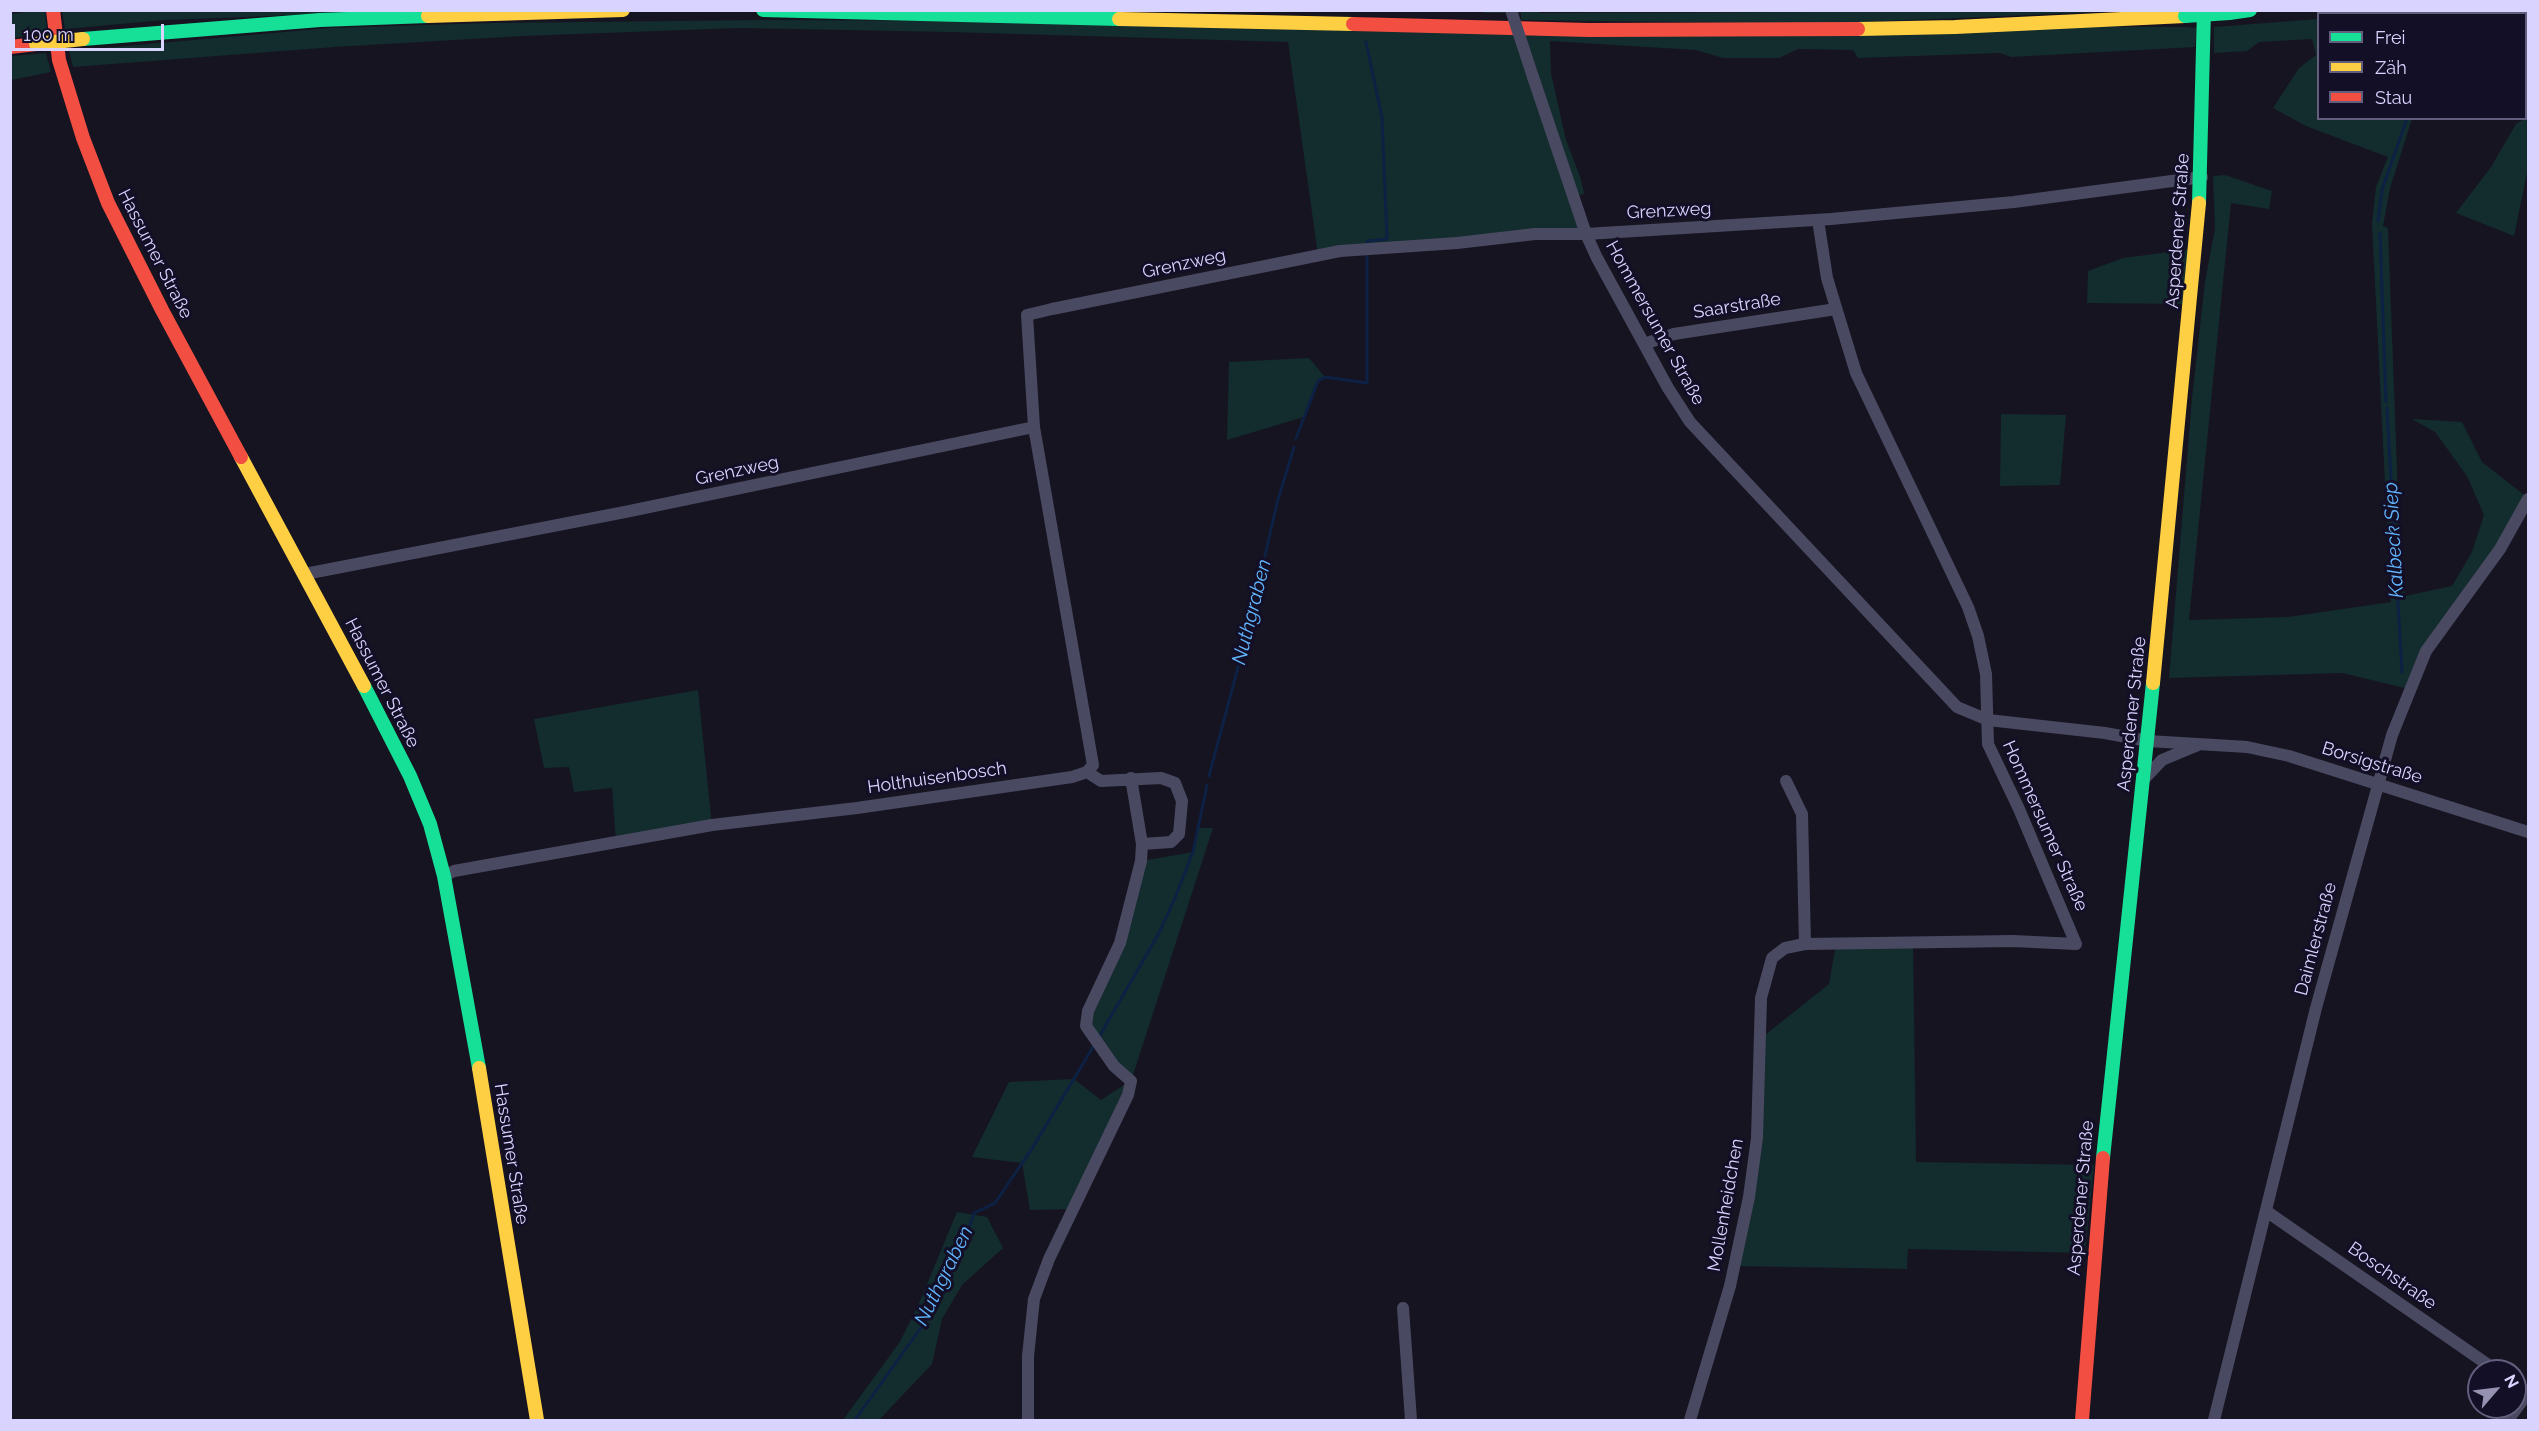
<!DOCTYPE html>
<meta charset="utf-8">
<style>
body{margin:0}
#map{position:relative;width:2539px;height:1431px;overflow:hidden;background:#161421;font-family:Raleway,sans-serif}
canvas{display:block}
.frame{position:absolute;inset:0;border:12px solid #d9d4ff;pointer-events:none}
.legend{position:absolute;left:2317px;top:12px;width:210px;height:108px;box-sizing:border-box;background:#130f26;border:2px solid #625e7d;margin:0;padding:8px 10px;list-style:none;font-size:18px;color:#d9d4ff}
.legend li{display:flex;align-items:center;gap:12px;height:30px}
.legend b{width:30px;border:2px solid #625e7d}
.north{position:absolute;left:2467px;top:1359px;width:60px;height:60px;box-sizing:border-box;background:#130f26;border:2px solid #625e7d;border-radius:50%;rotate:62deg;font-size:16px;font-weight:700;line-height:24px;text-align:center;color:#d9d4ff}
.north::after{content:'';display:block;margin:auto;width:21px;height:27px;background:#9591b1;clip-path:polygon(50% 0,100% 100%,50% 72%,0 100%)}
.scale{position:absolute;left:12px;top:24px;width:152px;height:27px;box-sizing:border-box;border:3px solid #d9d4ff;border-top:0;padding-left:8px;font-size:18px;line-height:21px;white-space:nowrap;color:#d9d4ff;-webkit-text-stroke:4px #130f26;paint-order:stroke}
</style>
<div id="map">
<canvas width="2539" height="1431"></canvas>
<div class="frame"></div>
<ul class="legend">
<li><b style="height:8px;background:#16e098"></b>Frei</li>
<li><b style="height:8px;background:#ffcf43"></b>Zäh</li>
<li><b style="height:8px;background:#f24e42"></b>Stau</li>
</ul>
<div class="north">N</div>
<div class="scale">100 m</div>
</div>
<script>
const context = document.querySelector('canvas').getContext('2d');
context.lineJoin = 'round';
function fillPath(path, color) { context.fillStyle = color; context.fill(path, 'evenodd'); }
const poly = rows => new Path2D(rows.map(r => 'M' + r).join(''));
function strokePath(path, color, width, dash) { context.strokeStyle = color; context.lineWidth = width; context.lineCap = dash ? 'butt' : 'round'; context.setLineDash(dash || []); context.stroke(path); }
function drawText(font, color, halo, rows, align = 'center') {
  context.font = font + ' Raleway,sans-serif'; context.lineWidth = 6; context.setLineDash([]); context.textBaseline = 'middle'; context.strokeStyle = halo; context.fillStyle = color; for (const [text, x, y, turn = 0] of rows) {
    context.save(); context.translate(x, y); context.rotate((+turn || 0) * Math.PI / 180); context.textAlign = isNaN(turn) ? turn : align; if (halo) context.strokeText(text, 0, 0); context.fillText(text, 0, 0); context.restore();
  }
}
const green = poly([
 [1539,10,1540,13,2121,11,1817,24,1521,20,1521,13,1484,13,1483,11],
 [34,11,45,11,47,31,11,39,11,14],
 [62,11,398,11,165,20,65,29],
 [2393,11,2528,10,2528,15,2371,13],
 [2318,19,2318,118,2412,119,2390,188,2383,226,2388,228,2400,550,2405,596,2452,586,2472,552,2484,515,2467,476,2435,432,2412,419,2462,422,2482,462,2528,498,2450,616,2409,689,2342,673,2169,678,2192,398,2205,282,2215,228,2213,176,2225,175,2272,191,2269,209,2231,203,2189,620,2288,617,2391,602,2372,223,2376,187,2388,157,2306,126,2273,108,2299,68,2316,55,2312,39,2259,42,2247,51,2214,53,2214,27],
 [765,20,2188,27,2197,28,2195,47,2011,57,2000,53,1858,58,1853,50,1798,49,1779,58,1723,58,1696,50,1550,41,1551,73,1566,140,1581,179,1584,194,1574,196,1586,234,1318,255,1288,42,950,32,739,28,523,36,334,47,73,67,69,51,330,28,489,23],
 [46,53,51,72,11,80,11,56],
 [2528,114,2528,168,2514,236,2456,213,2491,167,2516,124,2526,118],
 [2193,249,2186,304,2087,303,2088,271,2123,258],
 [1309,358,1325,377,1318,381,1304,417,1227,440,1229,362],
 [2001,414,2066,415,2060,485,2000,486],
 [698,690,712,825,616,842,612,788,574,792,569,767,544,768,534,719],
 [1198,828,1213,828,1131,1081,1073,1209,1030,1210,1022,1163,972,1157,1009,1082,1074,1079,1101,1100,1130,1081,1086,1026,1120,943,1141,861,1193,852],
 [1913,942,1916,1162,2094,1165,2085,1253,1908,1249,1907,1269,1734,1266,1749,1197,1760,1039,1829,984,1836,944],
 [957,1212,987,1217,1003,1248,962,1285,942,1319,932,1364,879,1420,843,1420,899,1343,917,1308]
]);
const stream = poly([
 [1361,10,1361,11],
 [2513,14,2513,13],
 [1366,42,1382,118,1387,239,1367,241,1367,245],
 [2378,221,2382,190,2407,118],
 [2380,233,2386,402],
 [2387,408,2402,672],
 [1296,438,1318,381,1325,377,1367,383,1367,253],
 [1209,776,1248,630,1277,503,1294,447],
 [1099,1037,1159,933,1175,898,1193,852,1207,785],
 [855,1420,930,1315,937,1294,959,1257,974,1213,995,1203,1033,1147,1093,1047]
]);
const street = poly([
 [1533,77,1586,234,1597,258,1668,388,1690,422,1957,707,1988,720,2105,733,2148,741,2247,747,2289,756,2528,832],
 [1644,344,1674,334,1836,309],
 [305,574,625,512,1034,427,1027,315,1052,309,1340,251,1457,243,1535,234,1586,234,1831,219,2014,202,2202,177],
 [1087,772,1101,781,1161,778,1175,783,1182,801,1179,834,1171,842,1142,844],
 [2143,780,2162,760,2198,745],
 [1786,781,1802,814,1805,944],
 [444,876,454,871,712,825,857,808,1072,777,1087,772,1093,765,1034,427],
 [2266,1211,2497,1371],
 [1403,1308,1411,1420],
 [2515,1383,2528,1393],
 [1028,1420,1028,1356,1034,1299,1049,1259,1128,1095,1131,1081,1114,1066,1086,1026,1088,1011,1120,943,1141,861,1142,844,1131,778],
 [1690,1420,1730,1286,1749,1197,1757,1138,1761,998,1772,958,1785,948,1805,944,2013,941,2076,944,2019,809,1988,744,1986,674,1978,636,1968,607,1856,373,1827,278,1818,220],
 [2214,1420,2316,1008,2392,735,2426,651,2500,549,2528,499],
 [2508,1420,2528,1393]
]);
const fast = poly([
 [763,10,1119,19],
 [2229,13,2250,10],
 [83,39,320,20,428,16],
 [2199,203,2204,10],
 [364,686,410,776,430,824,444,876,479,1068],
 [2103,1158,2153,683]
]);
const slow = poly([
 [428,16,623,10],
 [1119,19,1353,24],
 [1858,29,1955,27,2185,16],
 [241,457,364,686],
 [2153,683,2199,203],
 [479,1068,537,1420]
]);
const jam = poly([
 [53,10,59,60,83,138,108,203,162,310,241,457],
 [1353,24,1589,30,1858,29],
 [10,47,36,44],
 [2082,1420,2103,1158]
]);
const streetBridge = poly([
 [1511,10,1533,77]
]);
const fastBridge = poly([
 [2185,16,2229,13]
]);
const slowBridge = poly([
 [36,44,83,39]
]);
const streetNames = [
 ["Grenzweg",1669,211,-3],
 ["Asperdener Straße",2178,231,-86],
 ["Hassumer Straße",155,254,63],
 ["Grenzweg",1184,264,-12],
 ["Saarstraße",1737,306,-9],
 ["Hommersumer Straße",1655,323,61],
 ["Grenzweg",737,471,-12],
 ["Hassumer Straße",382,683,63],
 ["Asperdener Straße",2132,714,-84],
 ["Borsigstraße",2372,763,17],
 ["Holthuisenbosch",937,778,-8],
 ["Hommersumer Straße",2045,826,66],
 ["Daimlerstraße",2316,939,-75],
 ["Hassumer Straße",511,1154,81],
 ["Asperdener Straße",2081,1198,-85],
 ["Mollenheidchen",1726,1205,-80],
 ["Boschstraße",2392,1276,35]
];
const waterNames = [
 ["Kalbeck Siep",2394,540,-93],
 ["Nuthgraben",1252,612,-76],
 ["Nuthgraben",944,1276,-64]
];
fillPath(green, '#132c2d');
strokePath(stream, '#0d2144', 3);
strokePath(street, '#4a4962', 12);
strokePath(fast, '#16e098', 14);
strokePath(slow, '#ffcf43', 14);
strokePath(jam, '#f24e42', 14);
strokePath(streetBridge, '#4a4962', 12);
strokePath(fastBridge, '#16e098', 14);
strokePath(slowBridge, '#ffcf43', 14);
drawText('18px', '#d9d4ff', '#130f26', streetNames);
drawText('italic 20px', '#62b6ff', '#130f26', waterNames);
</script>
